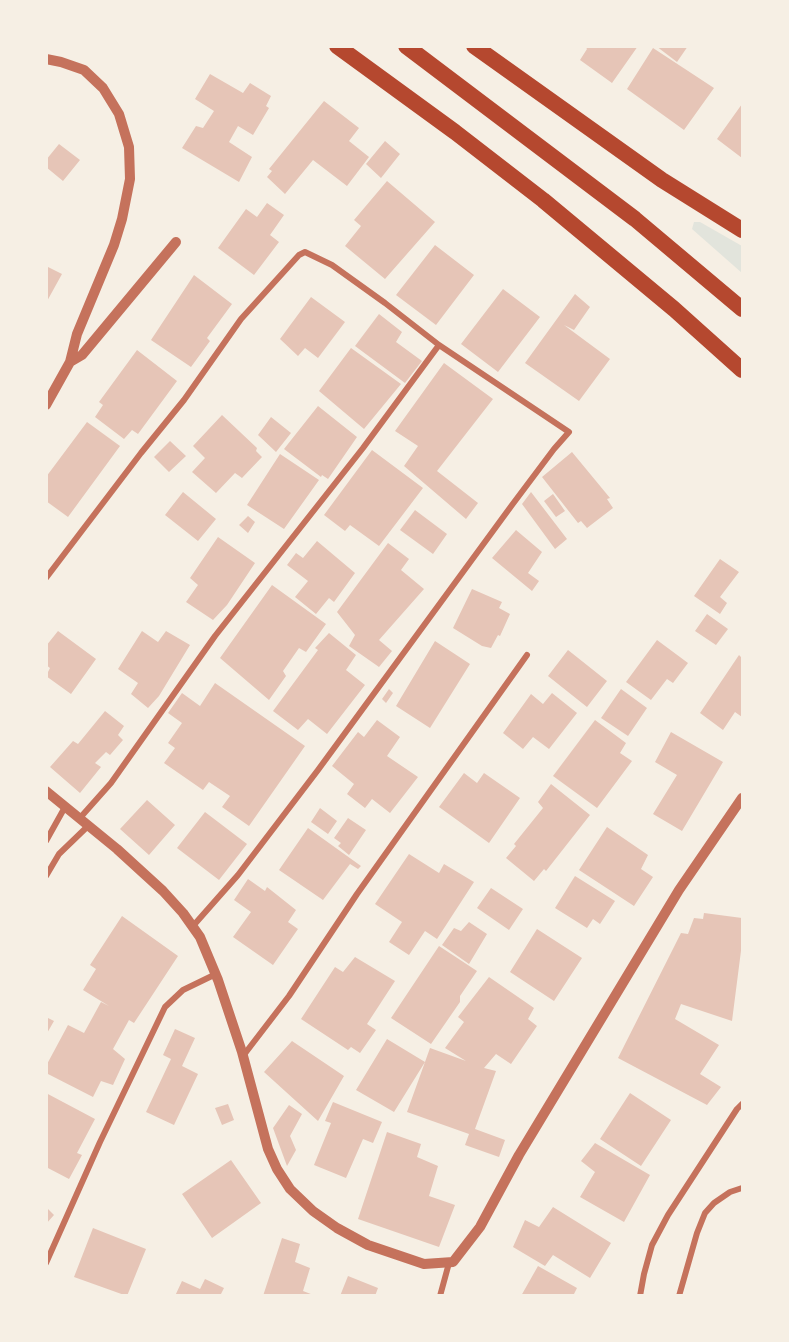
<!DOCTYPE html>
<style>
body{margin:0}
#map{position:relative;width:789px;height:1342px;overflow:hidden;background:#f6efe4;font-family:Commissioner,sans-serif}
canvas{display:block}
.frame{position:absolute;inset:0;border:48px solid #f6efe4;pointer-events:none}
</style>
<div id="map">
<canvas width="789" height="1342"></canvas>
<div class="frame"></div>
</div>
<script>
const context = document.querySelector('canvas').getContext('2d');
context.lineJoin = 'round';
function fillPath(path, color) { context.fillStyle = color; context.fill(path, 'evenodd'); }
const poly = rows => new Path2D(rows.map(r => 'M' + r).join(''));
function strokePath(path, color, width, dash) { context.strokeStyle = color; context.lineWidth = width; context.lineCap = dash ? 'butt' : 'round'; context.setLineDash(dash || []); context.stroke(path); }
const green = poly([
 [694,222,700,222,742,246,742,273,692,229]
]);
const building = poly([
 [585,46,638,46,612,83,580,60,587,49],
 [656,46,688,46,677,62],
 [653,48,714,88,684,130,627,89],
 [210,74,243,93,250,83,271,96,266,106,269,108,253,135,238,126,229,142,252,157,239,182,182,148,196,126,203,128,214,111,195,99],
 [324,101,359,128,349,141,369,157,347,186,313,160,285,194,267,177,272,171,269,169],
 [742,104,742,158,717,139],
 [385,141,400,154,381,178,366,164],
 [59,144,80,160,63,181,46,167,46,160],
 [387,181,435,222,385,279,345,246,361,226,354,220],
 [267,203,284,215,270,235,279,242,254,275,218,248,246,209,257,217],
 [435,245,474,275,436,325,396,295],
 [46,266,62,274,46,303],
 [194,275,232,304,207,338,210,341,191,367,151,340],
 [503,289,540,317,498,372,461,344],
 [575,294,590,307,574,330,564,325,610,359,579,401,525,363],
 [311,297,345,322,318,358,305,348,298,356,280,339],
 [379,314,402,332,396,342,422,361,405,383,355,346],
 [351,348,401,384,364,429,319,391],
 [137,350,177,381,138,434,132,430,124,439,95,417,103,405,99,402],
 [444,363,493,399,437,471,478,503,466,519,404,466,418,446,395,431],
 [318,406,357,437,328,479,322,475,321,477,284,449],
 [222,415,257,448,256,451,262,457,242,478,235,473,216,493,192,472,205,458,193,446],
 [271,417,291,433,276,452,258,435],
 [87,422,120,446,68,517,46,501,46,477],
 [170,441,186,456,169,472,154,457],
 [372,450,423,488,379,546,350,525,345,531,324,515],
 [572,452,610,498,607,499,613,508,587,528,581,521,578,523,542,477],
 [280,454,319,480,284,529,247,505],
 [183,492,216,519,198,541,165,515],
 [531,492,567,539,555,549,522,504],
 [553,494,565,511,556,517,544,501],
 [415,510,447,534,433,554,400,530],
 [248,516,255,522,248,533,239,525],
 [516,530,542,552,528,573,539,581,532,591,492,558],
 [218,537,255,563,227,605,213,620,186,602,198,585,190,578],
 [317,541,355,573,334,602,329,598,316,614,295,597,308,581,287,565,296,553,303,558],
 [388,543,409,559,401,570,424,589,379,640,392,651,379,667,349,646,355,635,337,612],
 [720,559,739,572,720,597,727,603,720,614,694,596],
 [272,585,326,624,306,652,299,648,283,671,286,676,269,700,220,658],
 [472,589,502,602,499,608,510,614,500,636,498,635,491,648,482,646,453,628],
 [707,614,728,629,716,645,695,631],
 [58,631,96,659,71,694,46,676,50,668,46,665,46,646],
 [142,631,158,642,166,631,190,645,159,696,148,708,131,694,138,683,118,669],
 [329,633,356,655,346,670,365,685,327,734,308,719,298,730,273,711,318,650,315,648],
 [657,640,688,663,673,683,667,679,651,700,626,682],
 [435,641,470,664,430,728,396,706],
 [568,650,607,681,587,707,548,676],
 [739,655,742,658,742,717,735,712,723,730,700,713],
 [215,683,305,746,249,826,222,807,230,796,209,782,203,790,164,763,175,748,168,743,182,723,168,713,182,693,200,706],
 [389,689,393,693,386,703,382,699],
 [621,689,647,708,628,736,601,718],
 [552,693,577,713,549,749,533,737,523,749,503,733,531,694,543,704],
 [105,711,124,726,118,735,123,740,110,755,106,752,95,763,101,767,80,793,50,767,73,741,78,744],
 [377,720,400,737,387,756,418,777,390,813,372,799,365,808,347,794,354,784,332,766,358,732,364,737],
 [595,720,626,743,620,753,632,761,597,808,553,776],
 [671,732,723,762,682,831,653,814,677,775,655,762],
 [464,773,477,783,484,773,520,798,489,843,439,807],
 [551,784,590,815,546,871,544,869,534,881,506,858,516,846,514,844,543,808,538,802],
 [147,800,175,825,149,855,120,829],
 [320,808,337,821,328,834,311,822],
 [205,812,247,844,219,880,177,848],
 [348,818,366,830,349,855,338,846,341,843,334,838],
 [607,827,648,855,641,869,653,877,634,906,579,870],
 [308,828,361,866,358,869,350,864,323,900,279,870],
 [409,854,439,873,444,864,474,882,437,939,425,931,409,955,389,942,402,922,375,904],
 [575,876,615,901,600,924,593,919,587,928,555,908],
 [248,879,265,891,267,887,296,910,288,922,298,929,273,965,233,937,251,912,234,900],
 [491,888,523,909,509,930,477,908],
 [704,913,742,918,742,943,732,1021,681,1004,675,1019,719,1045,700,1074,721,1087,707,1105,618,1058,681,933,688,934,694,918,703,919],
 [122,916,178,956,134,1023,129,1020,113,1049,125,1059,113,1085,101,1081,93,1097,46,1073,46,1066,68,1025,84,1033,101,1002,109,1006,83,990,96,969,90,965],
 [469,922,487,934,469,964,442,945,454,928,461,931],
 [537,929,582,958,554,1001,510,972],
 [439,946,477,971,460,996,460,1002,431,1044,391,1018],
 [355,957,395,981,367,1024,376,1030,360,1053,351,1047,348,1050,301,1019,335,967,343,972],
 [489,977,534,1008,528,1019,537,1026,511,1064,496,1054,484,1068,496,1071,475,1129,505,1140,499,1157,465,1145,469,1134,407,1112,425,1062,394,1112,356,1090,387,1039,425,1062,430,1048,466,1061,445,1048,464,1022,458,1017],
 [46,1017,54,1021,46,1035],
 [175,1029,195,1038,182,1066,198,1074,174,1125,146,1112,171,1059,163,1055],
 [292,1041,344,1076,318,1121,264,1072],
 [46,1093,95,1119,77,1153,82,1155,69,1179,46,1167],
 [630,1093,671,1120,641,1166,600,1139],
 [333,1102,382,1122,373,1143,363,1139,346,1178,314,1165,331,1123,325,1121],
 [228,1104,234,1120,222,1125,215,1108],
 [289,1105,302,1114,290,1136,296,1150,287,1166,273,1128],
 [387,1132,421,1144,417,1157,438,1166,429,1196,455,1205,439,1247,358,1219],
 [595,1143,650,1175,624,1222,580,1197,595,1172,581,1161],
 [231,1160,261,1203,212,1238,182,1194],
 [46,1207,54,1215,46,1224],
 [553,1207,611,1243,590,1278,553,1255,545,1266,513,1247,525,1220,539,1227],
 [93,1228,146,1249,127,1296,74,1277],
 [282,1238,300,1244,295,1262,310,1268,303,1291,316,1296,263,1296],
 [538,1266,577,1288,573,1296,521,1296],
 [348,1276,378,1288,375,1296,340,1296],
 [205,1279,224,1288,220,1296,175,1296,182,1281,200,1289]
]);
const minor = poly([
 [46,578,141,453,184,400,241,319,299,255,305,252,332,265,385,303,439,345,569,432,554,449,512,505,318,770,238,875,193,926],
 [79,819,111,783,215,636,363,448,439,345],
 [46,841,65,807],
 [46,876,59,854,88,826],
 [243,1056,289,996,357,894,527,655],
 [46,1263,100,1142,165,1007,183,990,216,974],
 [440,1296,449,1263],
 [640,1296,644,1274,652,1245,668,1215,737,1109,742,1104],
 [679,1296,697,1233,705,1213,714,1203,730,1192,742,1188]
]);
const tertiary = poly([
 [46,59,61,62,84,70,103,88,119,114,129,147,130,179,122,219,114,245,77,334,70,362,46,405],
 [70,362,82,355,176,242],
 [46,791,117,849,163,891,183,913,200,937,218,980,242,1052,268,1149,277,1169,290,1189,313,1211,337,1228,368,1245,424,1264,453,1262,480,1227,519,1155,679,890,742,798]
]);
const trunk = poly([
 [337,46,455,132,543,200,674,309,742,370],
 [406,46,635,219,742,309],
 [474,46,662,180,742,230]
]);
fillPath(green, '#e2e4dc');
fillPath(building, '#e6c5b7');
strokePath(minor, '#c5725c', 6);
strokePath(tertiary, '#c5725c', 10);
strokePath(trunk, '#b5482f', 16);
</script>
